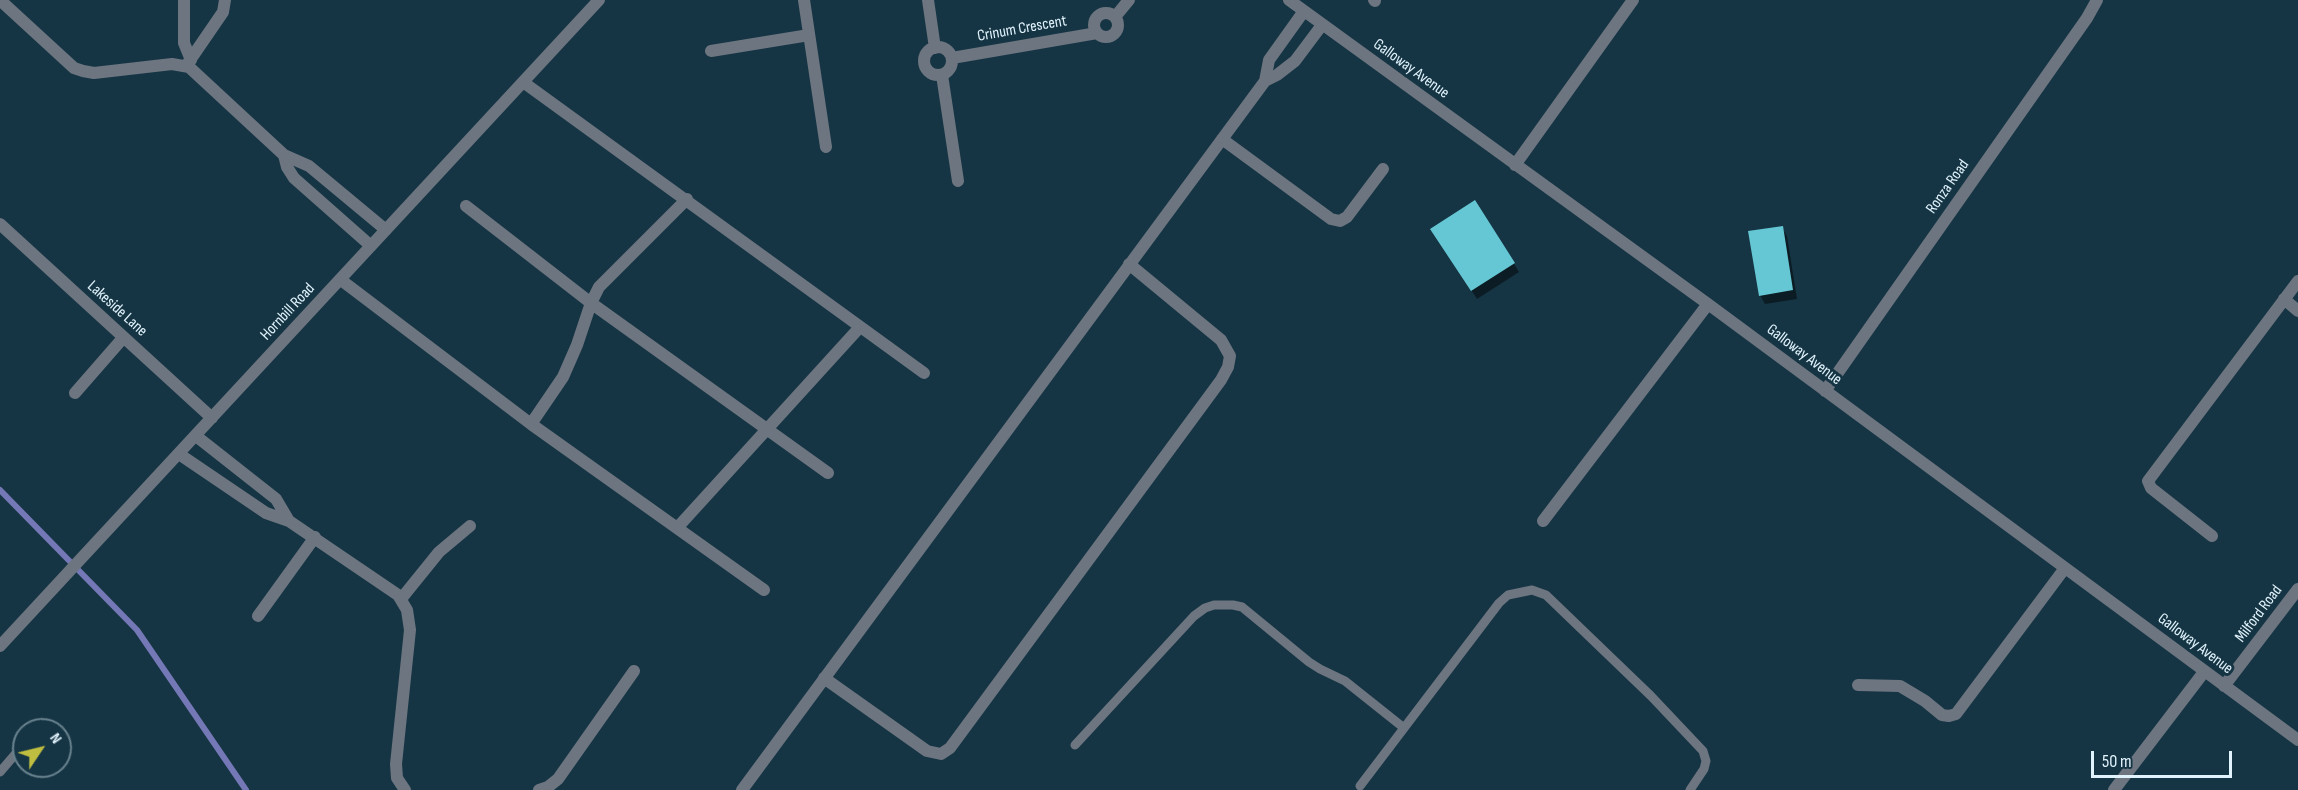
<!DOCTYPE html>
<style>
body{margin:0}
#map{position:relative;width:2298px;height:790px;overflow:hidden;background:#163544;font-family:"Sofia Sans Condensed",sans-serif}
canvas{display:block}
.north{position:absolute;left:12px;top:718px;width:60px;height:60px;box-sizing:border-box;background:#163544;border:2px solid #67818e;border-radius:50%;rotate:55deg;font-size:16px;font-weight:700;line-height:24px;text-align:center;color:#e1f3fc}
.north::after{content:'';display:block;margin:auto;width:21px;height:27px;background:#c0be40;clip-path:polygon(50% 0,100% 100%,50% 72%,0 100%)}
.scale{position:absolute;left:2091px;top:751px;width:141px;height:27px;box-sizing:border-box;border:3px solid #e1f3fc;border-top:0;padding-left:8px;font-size:18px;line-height:21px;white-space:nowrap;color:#e1f3fc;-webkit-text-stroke:4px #163544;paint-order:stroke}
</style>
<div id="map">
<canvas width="2298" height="790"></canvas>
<div class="north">N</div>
<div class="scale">50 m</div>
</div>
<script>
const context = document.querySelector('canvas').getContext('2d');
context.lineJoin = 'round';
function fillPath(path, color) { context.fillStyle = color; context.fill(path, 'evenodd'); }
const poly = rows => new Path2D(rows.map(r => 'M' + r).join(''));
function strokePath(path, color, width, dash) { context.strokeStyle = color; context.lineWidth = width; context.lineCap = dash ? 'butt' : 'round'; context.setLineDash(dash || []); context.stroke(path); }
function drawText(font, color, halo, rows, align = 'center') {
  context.font = font + ' "Sofia Sans Condensed",sans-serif'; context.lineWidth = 6; context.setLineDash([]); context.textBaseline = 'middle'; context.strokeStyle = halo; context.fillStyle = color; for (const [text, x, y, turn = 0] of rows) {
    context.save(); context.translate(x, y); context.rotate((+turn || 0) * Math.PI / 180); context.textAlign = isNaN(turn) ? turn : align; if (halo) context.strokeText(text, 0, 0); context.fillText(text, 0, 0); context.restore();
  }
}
const shadow = poly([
 [1782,228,1787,236,1797,299,1765,304,1760,295],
 [1437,238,1514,264,1519,272,1477,299]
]);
const stream = poly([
 [0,490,137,630,246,790]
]);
const building = poly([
 [1475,200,1515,263,1471,291,1430,229],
 [1783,226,1793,290,1759,296,1748,231]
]);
const service = poly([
 [1075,745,1194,616,1205,608,1214,605,1233,605,1242,607,1309,662,1320,669,1345,681,1404,728],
 [0,772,24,744],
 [1360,786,1499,603,1508,595,1532,590,1546,595,1651,696,1703,751,1706,761,1704,769,1690,790]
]);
const minor = poly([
 [0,0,74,68,83,71,94,73,172,64,189,67,284,155,309,166,386,230],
 [184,0,184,43,191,60],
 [804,0,826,147],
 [928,0,935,48],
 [1289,0,1708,304,2298,740],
 [1374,0,1375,1],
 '1094 25a12 12 0 1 1 24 0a12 12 0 1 1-24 0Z',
 [1115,17,1129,0],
 '924 61a14 14 0 1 1 28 0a14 14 0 1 1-28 0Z',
 [711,51,809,35],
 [952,58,1097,33],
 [186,66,223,12,225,0],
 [942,75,958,181],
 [1265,81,1269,60,1304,11],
 [523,82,924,373],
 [1222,139,1331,219,1340,221,1347,217,1383,169],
 [284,155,287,167,294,178,371,246],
 [1515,165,1633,0],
 [466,206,591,303,828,473],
 [0,224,212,418],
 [341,280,531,424,764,590],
 [2284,299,2298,311],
 [1825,391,2087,18,2097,0],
 [75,393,123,338],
 [531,424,563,377,577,345,591,303,599,287,687,199],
 [196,436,276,499,289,521],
 [179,454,266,513,289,521,398,595,407,610,410,630,396,764,397,778,405,790],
 [1543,521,1708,304],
 [677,528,860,327],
 [2212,536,2151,488,2148,481,2298,281],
 [401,599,439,552,470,526],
 [258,616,315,537],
 [0,646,599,0],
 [824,678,927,751,941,754,950,748,1221,380,1228,367,1230,356,1221,340,1129,264],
 [1858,685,1900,686,1925,701,1942,715,1949,716,1956,714,2065,568],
 [2224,686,2298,589],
 [539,790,548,787,558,779,634,671],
 [742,790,1265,81,1277,75,1295,61,1322,25],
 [2114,790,2204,672]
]);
const streetNames = [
 ["Crinum Crescent",1022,29,-10],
 ["Galloway Avenue",1411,69,36],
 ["Ronza Road",1948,187,-55],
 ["Lakeside Lane",117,309,42],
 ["Hornbill Road",288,312,-47],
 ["Galloway Avenue",1804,355,37],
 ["Milford Road",2259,614,-53],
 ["Galloway Avenue",2195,644,37]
];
fillPath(shadow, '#0007');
strokePath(stream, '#7578b6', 6);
fillPath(building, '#65c7d4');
strokePath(service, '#6d7580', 9);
strokePath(minor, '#6d7580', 12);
drawText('16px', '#e1f3fc', '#163544', streetNames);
</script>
